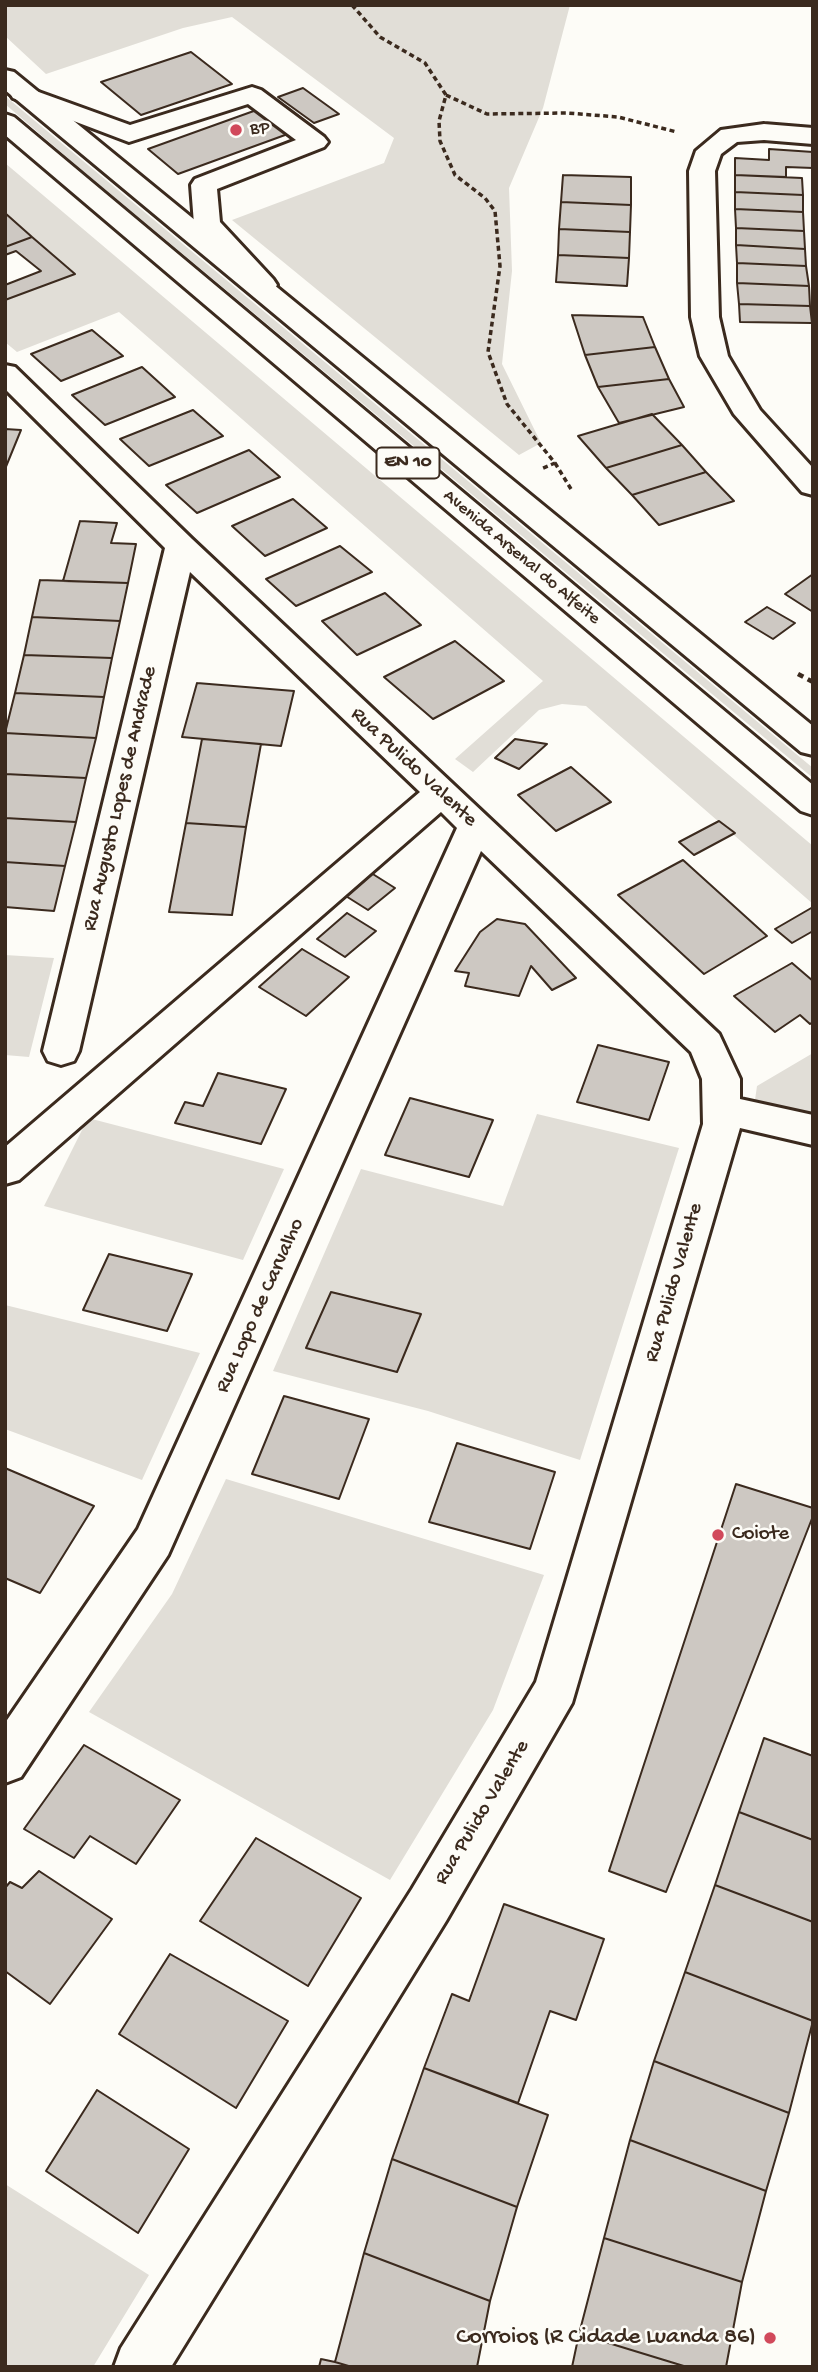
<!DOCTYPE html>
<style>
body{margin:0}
#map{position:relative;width:818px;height:2372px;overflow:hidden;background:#fdfcf7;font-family:"Gochi Hand",sans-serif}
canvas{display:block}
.frame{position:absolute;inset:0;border:7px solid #3b2a1e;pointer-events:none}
</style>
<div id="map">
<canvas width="818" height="2372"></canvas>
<div class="frame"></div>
</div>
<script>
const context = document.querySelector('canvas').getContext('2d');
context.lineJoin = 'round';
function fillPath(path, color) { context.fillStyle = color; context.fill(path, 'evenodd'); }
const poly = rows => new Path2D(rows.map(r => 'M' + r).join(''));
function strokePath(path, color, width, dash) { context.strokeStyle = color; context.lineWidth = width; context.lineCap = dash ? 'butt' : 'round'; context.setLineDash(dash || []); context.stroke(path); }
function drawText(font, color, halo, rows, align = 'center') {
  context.font = font + ' "Gochi Hand",sans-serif'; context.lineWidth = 5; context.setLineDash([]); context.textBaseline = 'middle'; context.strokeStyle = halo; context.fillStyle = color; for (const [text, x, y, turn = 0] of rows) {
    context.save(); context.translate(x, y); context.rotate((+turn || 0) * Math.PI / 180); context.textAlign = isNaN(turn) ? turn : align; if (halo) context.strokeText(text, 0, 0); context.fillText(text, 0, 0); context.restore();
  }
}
const green = poly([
 [5,5,570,5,543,108,509,188,512,271,502,364,541,443,519,455,232,220,384,163,394,138,232,17,183,28,46,74,5,36],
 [5,96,813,768,813,778,83,171,5,104],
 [5,163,813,846,813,904,586,706,562,704,539,710,473,772,455,759,543,681,119,312,17,352,5,342,5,300,74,274,5,213],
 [5,955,54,958,29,1057,5,1055],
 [813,1053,813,1114,755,1100,757,1086],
 [537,1114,679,1148,580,1460,428,1411,273,1371,361,1169,503,1206],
 [88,1118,284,1169,243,1260,44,1206],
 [5,1305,200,1353,142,1480,5,1429],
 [226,1479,544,1575,493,1710,390,1880,89,1712,172,1594],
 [5,2184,149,2275,93,2367,5,2367]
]);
const building = poly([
 [191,52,232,84,141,115,101,82,191,52],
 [303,88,339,114,314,123,278,97,303,88],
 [276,103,307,127,178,174,148,149,276,103],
 [769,149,813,152,813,168,786,167,786,177,735,175,735,158,769,160,769,149],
 [563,175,631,177,631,205,561,202,563,175],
 [735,175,802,178,803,195,735,192,735,175],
 [735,192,803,195,803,212,735,209,735,192],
 [561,202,631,205,630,232,559,229,561,202],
 [735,209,803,212,804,231,736,228,735,209],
 [5,213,32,237,5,247,5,213],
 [736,228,804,231,805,249,736,245,736,228],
 [559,229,630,232,629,258,558,255,559,229],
 [32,237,75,274,5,300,5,247,32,237],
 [736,245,805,249,806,266,737,263,736,245],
 [16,251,41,271,5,285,5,255,16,251],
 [558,255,629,258,627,286,556,282,558,255],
 [737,263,806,266,809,286,737,283,737,263],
 [737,283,809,286,810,306,739,304,737,283],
 [739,304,810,306,812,323,740,322,739,304],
 [572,315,643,317,655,347,585,355,572,315],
 [92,330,123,356,61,381,31,354,92,330],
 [655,347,669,379,598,387,585,355,655,347],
 [142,367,175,397,105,425,72,395,142,367],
 [669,379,684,407,619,423,598,387,669,379],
 [193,410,223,436,149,466,120,439,193,410],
 [652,414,682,445,606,468,578,436,652,414],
 [5,429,21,430,5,469,5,429],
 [682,445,706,472,632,495,606,468,682,445],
 [249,450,280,477,197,513,166,485,249,450],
 [706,472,734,501,659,525,632,495,706,472],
 [293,499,327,528,265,556,232,526,293,499],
 [80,521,117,523,111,543,136,544,128,583,63,581,80,521],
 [340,546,372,572,296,606,266,579,340,546],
 [813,574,813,612,785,594,813,574],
 [40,580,128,583,120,621,32,617,40,580],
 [385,593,421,625,357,655,322,621,385,593],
 [767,607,795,623,773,639,745,622,767,607],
 [32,617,120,621,112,658,24,655,32,617],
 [455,641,504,681,433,719,384,677,455,641],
 [24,655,112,658,104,697,15,693,24,655],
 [197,683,294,691,281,746,182,737,197,683],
 [15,693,104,697,96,738,5,733,15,693],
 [5,733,96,738,86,778,5,774,5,733],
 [202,739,261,744,246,827,186,823,202,739],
 [515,739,547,744,519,769,495,758,515,739],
 [571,767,611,802,556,831,518,795,571,767],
 [5,774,86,778,76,822,5,818,5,774],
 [5,818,76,822,65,866,5,862,5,818],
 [719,821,735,833,694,855,679,842,719,821],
 [186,823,246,827,232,915,169,912,186,823],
 [683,860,767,936,704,974,618,895,683,860],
 [5,862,65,866,54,911,5,907,5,862],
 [368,871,395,888,368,910,341,893,368,871],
 [813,907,813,931,792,943,775,929,813,907],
 [347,913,376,931,345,957,317,939,347,913],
 [497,919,525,924,576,978,552,990,531,966,519,996,465,986,469,973,455,971,480,932,497,919],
 [302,949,349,977,306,1016,259,987,302,949],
 [792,963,813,981,813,1022,810,1024,800,1015,775,1032,734,996,792,963],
 [598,1045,669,1062,649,1120,577,1102,598,1045],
 [218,1073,286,1089,261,1144,175,1123,185,1102,203,1106,218,1073],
 [410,1098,493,1120,469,1177,385,1155,410,1098],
 [109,1254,192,1274,167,1331,83,1310,109,1254],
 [331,1292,421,1314,397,1372,306,1348,331,1292],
 [284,1396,369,1419,339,1499,252,1474,284,1396],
 [457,1443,555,1472,530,1549,429,1522,457,1443],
 [5,1468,94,1506,40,1593,5,1578,5,1468],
 [736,1484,813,1508,813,1516,666,1892,609,1871,736,1484],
 [764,1738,813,1756,813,1840,739,1812,764,1738],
 [84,1745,180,1800,136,1864,90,1836,74,1858,24,1829,84,1745],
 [739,1812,813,1840,813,1922,715,1885,739,1812],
 [256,1838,361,1898,308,1986,200,1921,256,1838],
 [39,1871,112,1919,50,2004,5,1971,5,1888,10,1882,22,1888,39,1871],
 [715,1885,813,1922,813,2021,685,1972,715,1885],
 [504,1904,604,1939,576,2020,550,2011,518,2103,424,2068,452,1994,469,2001,504,1904],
 [170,1954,288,2021,236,2108,119,2034,170,1954],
 [685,1972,813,2021,789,2113,654,2061,685,1972],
 [654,2061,789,2113,766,2191,630,2140,654,2061],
 [424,2068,548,2115,517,2207,392,2159,424,2068],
 [97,2090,189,2149,138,2233,46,2171,97,2090],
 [630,2140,766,2191,742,2282,604,2238,630,2140],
 [392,2159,517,2207,490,2301,364,2253,392,2159],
 [604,2238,742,2282,726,2367,687,2367,579,2334,604,2238],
 [364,2253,490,2301,477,2367,352,2367,335,2362,364,2253],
 [579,2334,687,2367,572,2367,579,2334],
 [321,2359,335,2362,352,2367,319,2367,321,2359]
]);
const pathFar1 = poly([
 [352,5,380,37,425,63,446,95,439,121,440,141,455,175,485,198,495,211,500,266,488,352,507,404,555,463,541,469],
 [446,95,487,114,567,113,618,117,677,132],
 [555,463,571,489]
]);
const path = poly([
 [798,674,813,682]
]);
const minor = poly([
 [22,86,130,125,252,87,261,90,324,137,328,142,324,147,217,189,220,222,273,279,277,285,273,291,253,291,198,230,194,224,191,185,195,179,296,140,248,104,129,142,13,98,10,93,13,88,22,86],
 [764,124,813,128,813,144,764,140,737,142,721,154,715,171,719,317,728,356,760,410,813,468,813,495,802,492,734,414,700,356,691,317,689,171,696,151,721,130,764,124],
 [5,365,15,367,192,539,719,1034,740,1079,740,1099,813,1115,813,1145,740,1128,572,1703,446,1921,171,2367,114,2367,121,2348,412,1889,536,1682,703,1124,702,1079,691,1052,481,851,168,1555,21,1777,5,1783,5,1723,138,1529,457,828,441,812,19,1180,5,1184,5,1147,420,792,190,572,79,1051,74,1061,61,1065,48,1061,43,1051,165,548,5,389,5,365]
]);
const major = poly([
 [5,70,14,72,813,726,813,755,801,752,5,90,5,70],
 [5,114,14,117,813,785,813,815,801,811,5,135,5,114]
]);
const markers = [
 [236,130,7,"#d1495b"],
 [718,1535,7,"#d1495b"],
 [770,2338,7,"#d1495b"]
];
const farPoinames = [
 ["BP",250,130]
];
const farStreetnames = [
 ["Avenida Arsenal do Alfeite",521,558,40]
];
const shields = [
 [408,463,63]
];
const shieldNames = [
 ["EN 10",408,463]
];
const streetNames = [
 ["Rua Pulido Valente",413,768,43],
 ["Rua Augusto Lopes de Andrade",121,799,-77],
 ["Rua Pulido Valente",675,1283,-74],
 ["Rua Lopo de Carvalho",261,1306,-66],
 ["Rua Pulido Valente",483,1813,-59]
];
const poiNames = [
 ["Coiote",732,1535]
];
const nearPoinames = [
 ["Corroios (R Cidade Luanda 86)",756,2338]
];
fillPath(green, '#e1ded7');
fillPath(building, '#cdc8c2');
strokePath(building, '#3b2a1e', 2);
strokePath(minor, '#3b2a1e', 6);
strokePath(major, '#3b2a1e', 6);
strokePath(pathFar1, '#3b2a1e', 3.5, [5, 3.5]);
strokePath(path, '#3b2a1e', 4.5, [6, 5]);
fillPath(minor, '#fdfcf7');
fillPath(major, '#fdfcf7');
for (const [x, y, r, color] of markers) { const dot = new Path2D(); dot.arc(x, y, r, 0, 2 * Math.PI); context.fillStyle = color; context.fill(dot); strokePath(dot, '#fdfcf7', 2.5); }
drawText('18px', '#3b2a1e', '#fdfcf7', farPoinames, 'left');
drawText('18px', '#3b2a1e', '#fdfcf7', farStreetnames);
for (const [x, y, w] of shields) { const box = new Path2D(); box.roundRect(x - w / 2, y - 15.5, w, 31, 5); context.fillStyle = '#fdfcf7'; context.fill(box); strokePath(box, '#3b2a1e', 2); }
drawText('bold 19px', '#3b2a1e', null, shieldNames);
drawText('21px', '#3b2a1e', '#fdfcf7', streetNames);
drawText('21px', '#3b2a1e', '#fdfcf7', poiNames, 'left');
drawText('24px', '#3b2a1e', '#fdfcf7', nearPoinames, 'right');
</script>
